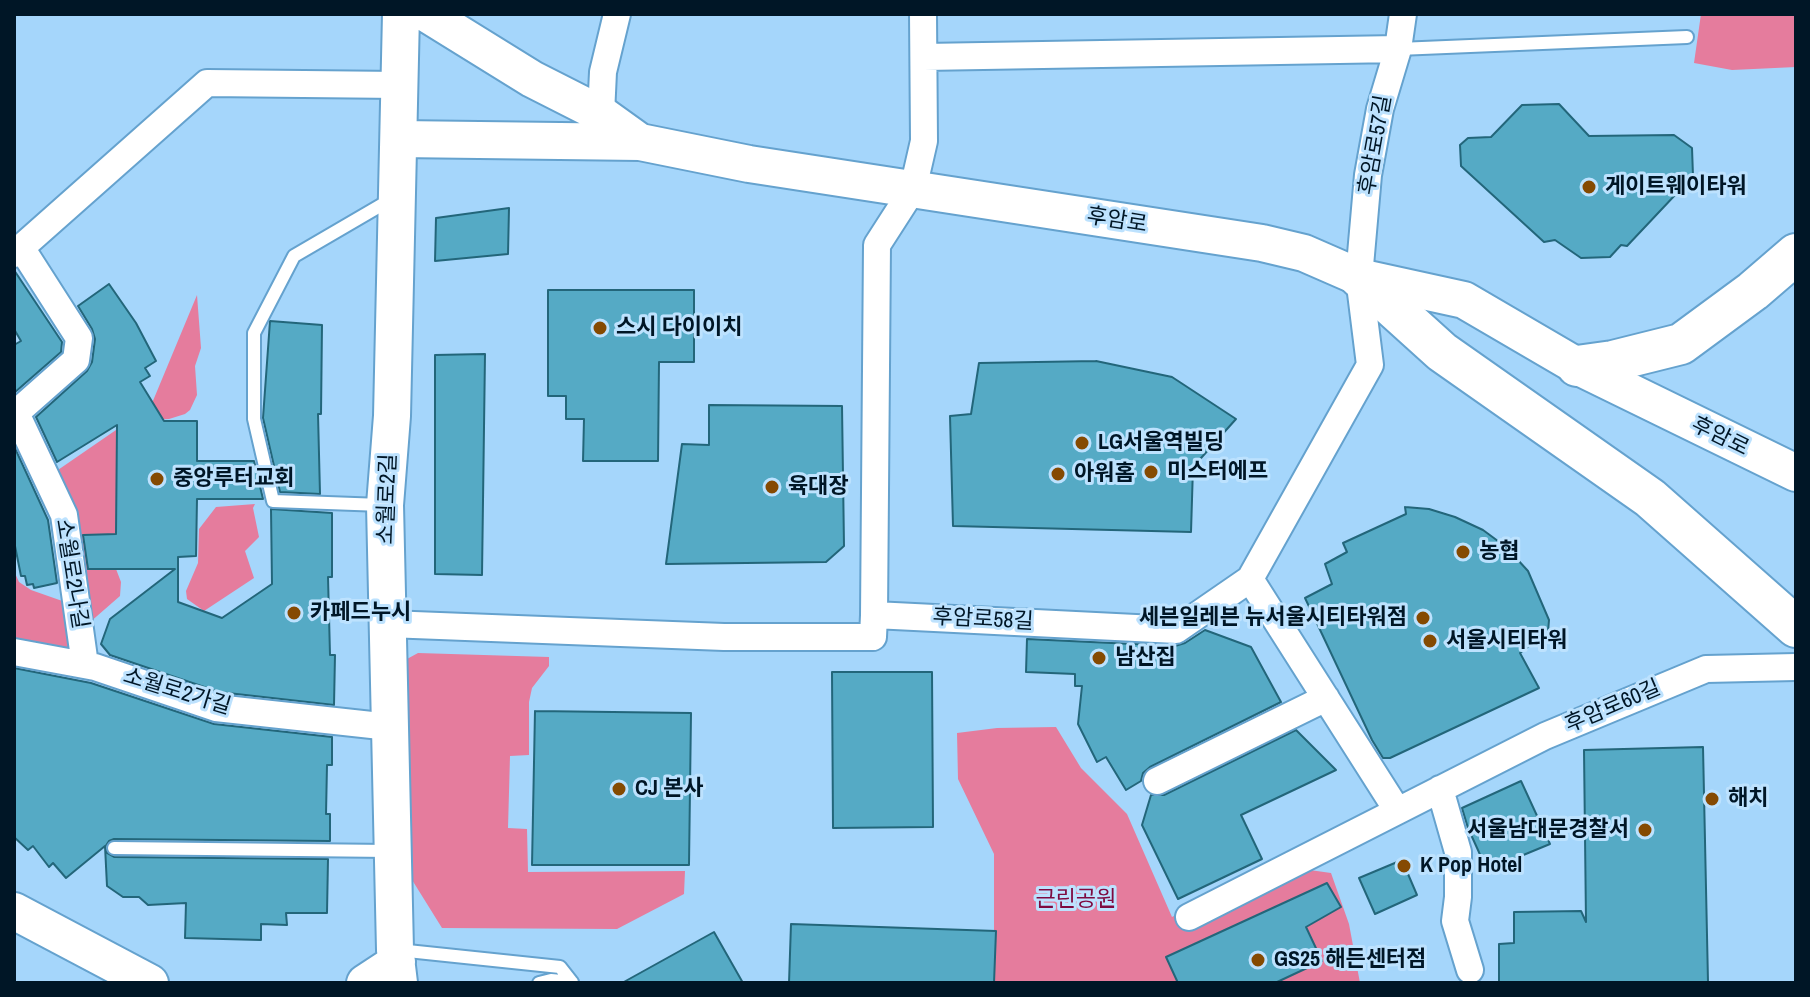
<!DOCTYPE html>
<meta charset="utf-8">
<style>
body{margin:0}
#map{position:relative;width:1810px;height:997px;overflow:hidden;background:#a5d6fb;font-family:"Archivo Narrow",sans-serif}
canvas{display:block}
.frame{position:absolute;inset:0;border:16px solid #001626;pointer-events:none}
</style>
<div id="map">
<canvas width="1810" height="997"></canvas>
<div class="frame"></div>
</div>
<script>
const context = document.querySelector('canvas').getContext('2d');
context.lineJoin = 'round';
function fillPath(path, color) { context.fillStyle = color; context.fill(path, 'evenodd'); }
const poly = rows => new Path2D(rows.map(r => 'M' + r).join(''));
function strokePath(path, color, width, dash) { context.strokeStyle = color; context.lineWidth = width; context.lineCap = dash ? 'butt' : 'round'; context.setLineDash(dash || []); context.stroke(path); }
function drawText(font, color, halo, rows, align = 'center') {
  context.font = font + ' "Archivo Narrow","Noto Sans KR",sans-serif'; context.lineWidth = 6; context.setLineDash([]); context.textBaseline = 'middle'; context.strokeStyle = halo; context.fillStyle = color; for (const [text, x, y, turn = 0] of rows) {
    context.save(); context.translate(x, y); context.rotate((+turn || 0) * Math.PI / 180); context.textAlign = isNaN(turn) ? turn : align; if (halo) context.strokeText(text, 0, 0); context.fillText(text, 0, 0); context.restore();
  }
}
const green = poly([
 [1701,14,1796,14,1796,67,1732,70,1694,63],
 [197,295,201,348,195,366,197,395,190,410,185,414,169,419,145,420],
 [116,430,116,534,100,534,99,569,116,569,121,582,120,596,89,623,55,472],
 [255,504,253,508,259,537,245,551,254,578,204,611,187,599,186,591,198,563,199,529,216,507],
 [14,571,19,582,31,590,68,603,75,642,59,653,14,643],
 [418,653,549,657,549,666,532,688,529,702,529,755,510,756,508,828,527,829,528,872,685,871,684,894,617,929,442,928,409,875,407,659],
 [1056,727,1081,768,1127,814,1172,917,1274,865,1331,873,1349,924,1360,983,994,983,994,854,958,779,957,733,997,728]
]);
const building = poly([
 [1559,104,1589,136,1674,135,1692,148,1693,176,1627,246,1621,245,1610,257,1581,258,1555,240,1544,242,1461,166,1460,145,1468,138,1491,137,1522,105,1559,104],
 [509,208,508,254,435,261,436,218,509,208],
 [14,270,62,342,61,352,14,393,14,345,21,341,14,329,14,270],
 [109,284,136,323,156,361,145,368,150,376,140,382,164,421,197,421,197,461,254,461,263,499,197,499,196,556,178,557,178,602,222,618,272,584,271,509,332,513,332,577,328,577,330,655,335,655,334,705,219,692,110,655,101,644,110,619,175,569,88,569,83,535,116,534,117,425,57,462,36,417,87,371,92,362,95,339,92,329,78,306,109,284],
 [548,290,694,290,694,362,659,362,658,461,583,461,584,419,566,419,566,396,548,396,548,290],
 [270,321,322,325,321,414,318,414,320,494,280,492,263,418,270,321],
 [485,354,482,575,435,574,435,355,485,354],
 [1096,361,1172,377,1236,419,1193,467,1191,532,953,526,950,416,971,414,979,363,1096,361],
 [709,405,842,406,844,546,826,562,666,564,682,444,709,445,709,405],
 [14,446,48,520,57,583,34,588,33,584,27,585,25,576,21,576,14,541,14,446],
 [1405,507,1429,509,1455,517,1483,530,1506,547,1528,571,1549,620,1548,632,1520,653,1539,688,1390,758,1383,758,1372,740,1305,598,1332,584,1325,564,1347,552,1343,543,1406,514,1405,507],
 [1205,630,1251,647,1281,702,1150,767,1143,773,1141,781,1126,790,1106,757,1097,762,1078,724,1082,686,1075,686,1075,674,1026,672,1027,639,1175,646,1185,643,1205,630],
 [14,668,91,683,214,724,332,737,332,765,327,765,326,814,330,814,330,841,114,839,109,841,105,847,107,853,114,857,328,859,327,913,286,913,287,925,261,924,261,940,185,938,186,903,148,905,139,897,123,897,107,886,105,846,66,878,53,863,49,867,33,846,28,850,14,837,14,668],
 [832,672,932,672,933,827,833,828,832,672],
 [535,711,691,713,689,865,532,865,535,711],
 [1296,730,1336,770,1241,815,1262,859,1178,899,1142,825,1151,795,1164,795,1296,730],
 [1703,747,1708,982,1499,983,1499,944,1514,943,1514,912,1581,911,1586,922,1584,750,1703,747],
 [1521,781,1550,844,1487,870,1468,828,1462,808,1521,781],
 [1402,860,1417,895,1375,914,1359,878,1402,860],
 [1327,883,1341,907,1306,927,1322,961,1275,983,1178,983,1166,957,1327,883],
 [791,924,996,931,994,983,789,983,791,924],
 [714,932,743,983,622,983,714,932]
]);
const lane = poly([
 [1398,49,1687,37],
 [382,505,273,501,254,419,254,333,294,256,390,200],
 [114,848,390,851],
 [398,950,560,967,571,981],
 [539,983,551,980,572,982]
]);
const street = poly([
 [924,57,1398,49],
 [601,114,603,72,617,14],
 [22,249,79,338,76,360,16,413,64,515,85,665],
 [14,254,207,83,400,85],
 [1250,579,1397,810],
 [874,615,877,245,913,189,924,141,923,14],
 [388,624,724,637,873,637,874,615,1176,630,1250,579,1370,365,1359,277,1368,175,1380,109,1398,49,1403,14],
 [14,652,95,667,216,708,390,727],
 [1157,781,1326,698],
 [1440,789,1458,852,1458,897,1455,921,1470,970],
 [1189,917,1545,736,1706,669,1796,667]
]);
const secondary = poly([
 [427,14,532,79,601,114,640,142,749,164,1262,243,1304,253,1359,277,1464,300,1577,366,1796,473],
 [399,139,640,142],
 [14,911,150,983],
 [365,983,397,962],
 [399,983,395,950,385,505,392,416,401,14]
]);
const primary = poly([
 [1359,277,1442,352,1650,498,1796,627],
 [1577,366,1613,361,1681,344,1753,291,1796,254]
]);
const markers = [
 [1589,187,8,"#854a02"],
 [600,328,8,"#854a02"],
 [1082,443,8,"#854a02"],
 [1151,472,8,"#854a02"],
 [1058,474,8,"#854a02"],
 [157,479,8,"#854a02"],
 [772,487,8,"#854a02"],
 [1463,552,8,"#854a02"],
 [294,613,8,"#854a02"],
 [1423,618,8,"#854a02"],
 [1430,641,8,"#854a02"],
 [1099,658,8,"#854a02"],
 [619,789,8,"#854a02"],
 [1712,799,8,"#854a02"],
 [1645,830,8,"#854a02"],
 [1404,866,8,"#854a02"],
 [1258,960,8,"#854a02"]
];
const streetNames = [
 ["후암로57길",1376,145,-80],
 ["후암로",1117,221,9],
 ["후암로",1720,437,26],
 ["소월로2길",388,499,-88],
 ["소월로2나길",71,574,81],
 ["후암로58길",983,620,3],
 ["소월로2가길",177,692,17],
 ["후암로60길",1613,707,-23]
];
const poiNames = [
 ["게이트웨이타워",1605,187],
 ["스시 다이이치",616,328],
 ["LG서울역빌딩",1098,443],
 ["미스터에프",1167,472],
 ["아워홈",1074,474],
 ["중앙루터교회",173,479],
 ["육대장",788,487],
 ["농협",1479,552],
 ["카페드누시",310,613],
 ["세븐일레븐 뉴서울시티타워점",1407,618,"right"],
 ["서울시티타워",1446,641],
 ["남산집",1115,658],
 ["CJ 본사",635,789],
 ["해치",1728,799],
 ["서울남대문경찰서",1629,830,"right"],
 ["K Pop Hotel",1420,866],
 ["GS25 해든센터점",1274,960]
];
const parkNames = [
 ["근린공원",1076,900]
];
fillPath(green, '#e57c9d');
fillPath(building, '#55aac5');
strokePath(building, '#23667a', 2);
strokePath(lane, '#65a2ce', 16);
strokePath(street, '#65a2ce', 30);
strokePath(secondary, '#65a2ce', 40);
strokePath(primary, '#65a2ce', 44);
strokePath(lane, '#fff', 12);
strokePath(street, '#fff', 26);
strokePath(secondary, '#fff', 36);
strokePath(primary, '#fff', 40);
for (const [x, y, r, color] of markers) { const dot = new Path2D(); dot.arc(x, y, r, 0, 2 * Math.PI); context.fillStyle = color; context.fill(dot); strokePath(dot, '#bde2fe', 3); }
drawText('22px', '#001626', '#bde2fe', streetNames);
drawText('bold 22px', '#001626', '#bde2fe', poiNames, 'left');
drawText('22px', '#7e0a40', '#bde2fe', parkNames);
</script>
